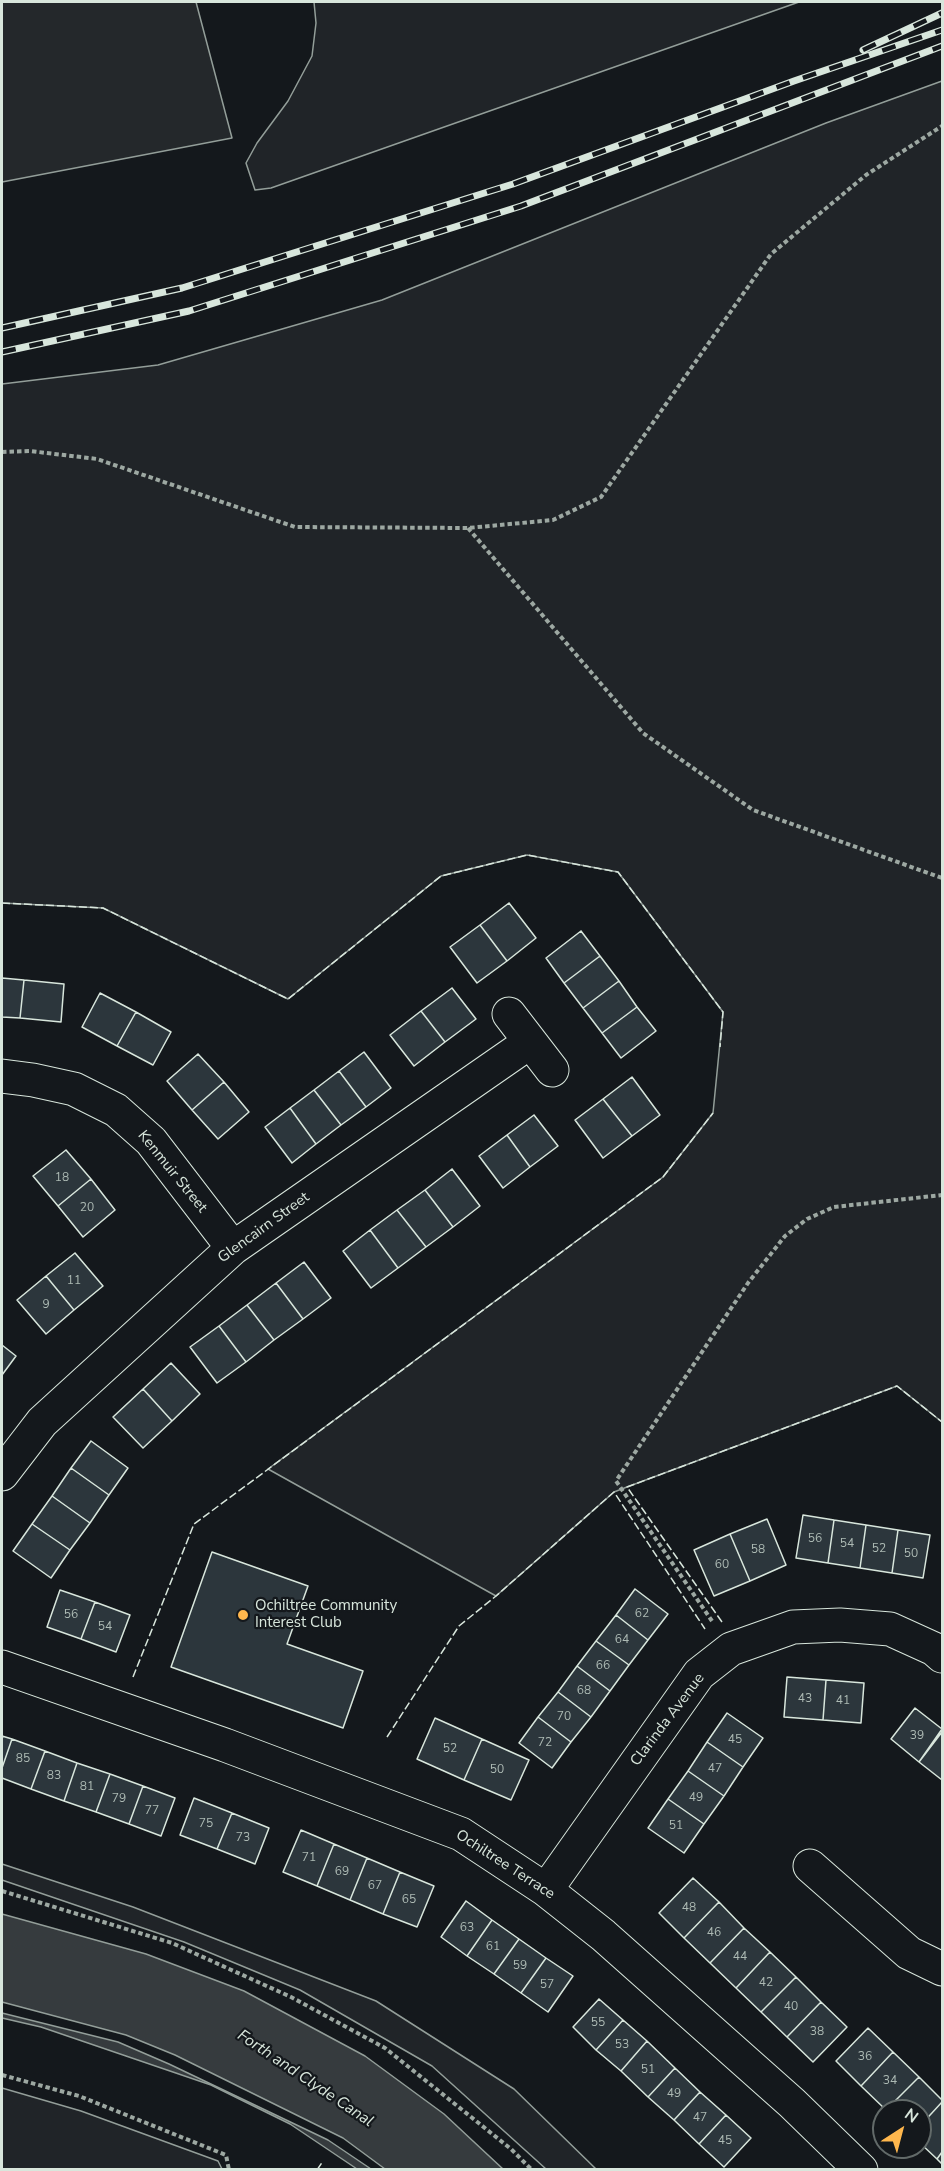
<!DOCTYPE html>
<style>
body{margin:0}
#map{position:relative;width:944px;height:2171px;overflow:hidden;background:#14181c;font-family:"Nunito Sans",sans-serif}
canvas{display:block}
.frame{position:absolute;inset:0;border:3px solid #d8e6dc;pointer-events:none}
.north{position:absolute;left:872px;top:2099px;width:60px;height:60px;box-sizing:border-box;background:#14181c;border:2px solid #626a69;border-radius:50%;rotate:36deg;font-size:16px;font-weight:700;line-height:24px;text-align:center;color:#d8e6dc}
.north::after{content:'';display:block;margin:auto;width:21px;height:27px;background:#ffb74d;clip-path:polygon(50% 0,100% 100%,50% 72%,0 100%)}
</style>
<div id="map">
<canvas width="944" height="2171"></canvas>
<div class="frame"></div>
<div class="north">N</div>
</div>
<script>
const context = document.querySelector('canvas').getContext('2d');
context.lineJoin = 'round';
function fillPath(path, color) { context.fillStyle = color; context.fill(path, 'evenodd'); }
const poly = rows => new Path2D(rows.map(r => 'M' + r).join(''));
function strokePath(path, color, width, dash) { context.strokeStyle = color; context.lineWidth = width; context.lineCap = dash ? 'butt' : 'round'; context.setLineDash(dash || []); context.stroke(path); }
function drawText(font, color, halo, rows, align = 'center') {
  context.font = font + ' "Nunito Sans",sans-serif'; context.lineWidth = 4.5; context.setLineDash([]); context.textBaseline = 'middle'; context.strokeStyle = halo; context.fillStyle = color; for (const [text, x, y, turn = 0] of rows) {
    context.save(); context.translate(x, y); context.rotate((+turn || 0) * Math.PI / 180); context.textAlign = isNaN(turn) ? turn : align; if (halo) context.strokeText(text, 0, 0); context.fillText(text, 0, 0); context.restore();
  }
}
const green = poly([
 [314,2,799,2,271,188,255,190,246,163,257,143,288,101,312,56,316,23,314,2],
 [942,81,942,1422,897,1386,627,1487,614,1492,496,1596,268,1469,663,1177,713,1113,723,1012,618,872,527,855,441,876,288,999,103,908,2,903,2,384,158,365,382,300,826,123,942,81],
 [2,1864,133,1907,376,2001,514,2089,596,2169,546,2169,432,2066,300,1990,184,1942,2,1880,2,1864],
 [2,2088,81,2111,218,2161,222,2169,2,2169,2,2088]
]);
const parking = poly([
 [2,2,196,2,232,138,2,182,2,2]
]);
const water = poly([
 [2,1914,146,1954,244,1991,365,2056,444,2114,503,2169,357,2169,290,2124,211,2085,41,2027,2,2018,2,1914]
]);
const pier = poly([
 [2,2002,126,2035,175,2055,343,2138,385,2169,371,2169,328,2140,169,2064,118,2042,2,2013,2,2002]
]);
const building = poly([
 [509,903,536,938,507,961,480,925,509,903],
 [480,925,507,961,477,983,450,947,480,925],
 [581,931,600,956,564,983,546,958,581,931],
 [600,956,619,981,583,1008,564,983,600,956],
 [2,978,24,980,20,1018,2,1017,2,978],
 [24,980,64,984,61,1022,20,1018,24,980],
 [619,981,637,1007,602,1033,583,1008,619,981],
 [452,988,476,1019,445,1042,421,1011,452,988],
 [100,993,136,1012,117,1046,82,1027,100,993],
 [637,1007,656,1031,621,1058,602,1033,637,1007],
 [421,1011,445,1042,414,1066,390,1035,421,1011],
 [136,1012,171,1032,153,1065,117,1046,136,1012],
 [364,1052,391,1088,366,1107,339,1071,364,1052],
 [198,1054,224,1082,192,1110,167,1081,198,1054],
 [339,1071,366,1107,341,1125,314,1090,339,1071],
 [632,1077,660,1115,632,1136,603,1099,632,1077],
 [224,1082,249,1112,218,1139,192,1110,224,1082],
 [314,1090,341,1125,316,1144,290,1108,314,1090],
 [603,1099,632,1136,603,1158,575,1120,603,1099],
 [290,1108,316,1144,292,1163,265,1127,290,1108],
 [534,1115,558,1146,530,1167,507,1135,534,1115],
 [507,1135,530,1167,503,1188,479,1156,507,1135],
 [66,1150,91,1179,58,1206,33,1176,66,1150],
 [452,1169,480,1206,453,1227,425,1190,452,1169],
 [91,1179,115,1210,83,1237,58,1206,91,1179],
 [425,1190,453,1227,426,1247,397,1210,425,1190],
 [397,1210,426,1247,398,1268,370,1230,397,1210],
 [370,1230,398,1268,371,1288,343,1251,370,1230],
 [75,1253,103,1286,74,1310,46,1276,75,1253],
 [304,1262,331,1298,303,1319,276,1283,304,1262],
 [46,1276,74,1310,46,1334,17,1300,46,1276],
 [276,1283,303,1319,274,1340,247,1305,276,1283],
 [247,1305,274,1340,246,1362,219,1326,247,1305],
 [219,1326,246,1362,217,1383,190,1347,219,1326],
 [2,1345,16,1356,2,1375,2,1345],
 [171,1363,200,1394,172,1421,143,1389,171,1363],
 [143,1389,172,1421,143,1448,113,1417,143,1389],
 [91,1441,128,1468,109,1495,71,1468,91,1441],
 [71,1468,109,1495,90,1523,52,1496,71,1468],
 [52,1496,90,1523,70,1550,32,1524,52,1496],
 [803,1515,834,1520,828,1563,796,1558,803,1515],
 [767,1519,786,1565,750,1581,730,1534,767,1519],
 [834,1520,866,1525,860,1568,828,1563,834,1520],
 [32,1524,70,1550,51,1578,13,1551,32,1524],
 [866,1525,898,1530,892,1573,860,1568,866,1525],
 [898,1530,930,1535,923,1578,892,1573,898,1530],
 [730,1534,750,1581,714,1596,694,1550,730,1534],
 [212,1552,308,1586,287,1644,363,1671,343,1728,171,1667,212,1552],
 [635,1589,668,1614,648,1640,616,1615,635,1589],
 [60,1590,95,1602,81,1639,47,1627,60,1590],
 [95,1602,130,1615,116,1652,81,1639,95,1602],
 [616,1615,648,1640,629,1665,596,1641,616,1615],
 [596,1641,629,1665,610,1691,577,1666,596,1641],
 [577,1666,610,1691,591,1717,558,1692,577,1666],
 [787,1677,826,1680,823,1720,784,1717,787,1677],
 [826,1680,864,1683,861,1723,823,1720,826,1680],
 [558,1692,591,1717,571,1742,538,1717,558,1692],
 [915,1708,942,1729,919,1762,891,1739,915,1708],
 [727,1713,763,1738,743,1767,707,1742,727,1713],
 [538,1717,571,1742,552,1768,519,1743,538,1717],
 [435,1718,482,1739,464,1780,417,1759,435,1718],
 [942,1732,942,1780,919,1762,942,1732],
 [2,1736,12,1739,2,1768,2,1736],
 [12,1739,45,1751,31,1789,2,1778,2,1768,12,1739],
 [482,1739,529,1760,511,1800,464,1780,482,1739],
 [707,1742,743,1767,724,1796,688,1771,707,1742],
 [45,1751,77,1763,64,1801,31,1789,45,1751],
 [77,1763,110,1774,96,1812,64,1801,77,1763],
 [688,1771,724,1796,704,1824,668,1799,688,1771],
 [110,1774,143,1786,129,1824,96,1812,110,1774],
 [143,1786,175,1798,161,1836,129,1824,143,1786],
 [194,1798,232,1813,217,1849,180,1835,194,1798],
 [668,1799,704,1824,684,1853,648,1828,668,1799],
 [232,1813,269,1828,255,1864,217,1849,232,1813],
 [301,1830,334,1844,317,1886,283,1872,301,1830],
 [334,1844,367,1858,350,1900,317,1886,334,1844],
 [367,1858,400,1872,383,1914,350,1900,367,1858],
 [400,1872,434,1886,417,1927,383,1914,400,1872],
 [693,1878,719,1902,684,1938,659,1913,693,1878],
 [466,1901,492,1920,467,1956,441,1937,466,1901],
 [719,1902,744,1928,710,1963,684,1938,719,1902],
 [492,1920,519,1939,494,1974,467,1956,492,1920],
 [744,1928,770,1952,736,1988,710,1963,744,1928],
 [519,1939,546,1958,521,1993,494,1974,519,1939],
 [770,1952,796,1977,761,2012,736,1988,770,1952],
 [546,1958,573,1976,548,2012,521,1993,546,1958],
 [796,1977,821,2002,787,2037,761,2012,796,1977],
 [599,1999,623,2020,596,2050,573,2027,599,1999],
 [821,2002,847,2027,813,2062,787,2037,821,2002],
 [623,2020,647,2041,621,2071,596,2050,623,2020],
 [868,2028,893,2052,861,2086,836,2061,868,2028],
 [647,2041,675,2068,648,2097,621,2071,647,2041],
 [893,2052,919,2077,886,2110,861,2086,893,2052],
 [675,2068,700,2092,674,2120,648,2097,675,2068],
 [919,2077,942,2100,942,2102,920,2126,920,2111,886,2110,919,2077],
 [700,2092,726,2115,699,2144,674,2120,700,2092],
 [942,2102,942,2152,937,2159,920,2143,920,2126,942,2102],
 [726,2115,751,2138,724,2167,699,2144,726,2115],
 [942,2152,942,2164,937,2159,942,2152]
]);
const path = poly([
 [2,452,30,451,97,459,295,527,468,528,553,520,601,497,771,254,866,175,942,126],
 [468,528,643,733,753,810,942,878],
 [712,1621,616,1481,748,1283,785,1236,807,1219,834,1207,942,1195],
 [2,1891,172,1943,291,1997,385,2048,511,2149,532,2170],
 [2,2075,79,2096,226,2155,229,2170]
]);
const minor = poly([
 [509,1014,552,1070],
 [2,1076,33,1080,74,1089,116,1110,151,1141,233,1248],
 [2,1474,42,1422,233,1248,530,1042],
 [2,1667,225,1745,461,1834,546,1890,603,1935,792,2103,861,2170],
 [810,1866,909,1953,942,1969],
 [546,1890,699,1674,731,1649,793,1627,840,1625,890,1629,934,1649,942,1656]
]);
const rail = poly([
 [863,50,942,13],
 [2,328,182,288,513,184,794,81,942,30],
 [2,352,189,311,521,206,942,46]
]);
const fence = poly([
 [2,903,103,908,288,999,441,876,527,855,618,872,723,1012,720,1047],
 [722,1622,627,1487,897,1386,942,1422],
 [133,1677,194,1524,663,1177,713,1113],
 [387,1737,459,1626,496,1596,614,1492,705,1629],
 [317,2170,323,2161]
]);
const markers = [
 [243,1615,6,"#ffb74d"]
];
const numberNames = [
 ["18",62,1178],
 ["20",87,1208],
 ["11",74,1281],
 ["9",46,1305],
 ["56",815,1539],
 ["54",847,1544],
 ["52",879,1549],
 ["58",758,1550],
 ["50",911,1554],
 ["60",722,1565],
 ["62",642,1614],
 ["56",71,1615],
 ["54",105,1627],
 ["64",622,1640],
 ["66",603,1666],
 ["68",584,1691],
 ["43",805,1699],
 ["41",843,1701],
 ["70",564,1717],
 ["39",917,1736],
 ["45",735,1740],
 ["72",545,1743],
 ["52",450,1749],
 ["85",23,1759],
 ["47",715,1769],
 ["50",497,1770],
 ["83",54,1776],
 ["81",87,1787],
 ["49",696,1798],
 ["79",119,1799],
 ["77",152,1811],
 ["75",206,1824],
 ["51",676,1826],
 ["73",243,1838],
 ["71",309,1858],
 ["69",342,1872],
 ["67",375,1886],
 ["65",409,1900],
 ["48",689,1908],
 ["63",467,1928],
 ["46",714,1933],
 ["61",493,1947],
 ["44",740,1957],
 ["59",520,1966],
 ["42",766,1983],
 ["57",547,1985],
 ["40",791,2007],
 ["55",598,2023],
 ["38",817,2032],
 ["53",622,2045],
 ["36",865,2057],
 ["51",648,2070],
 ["34",890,2081],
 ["49",674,2094],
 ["47",700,2118],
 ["45",725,2141]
];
const streetNames = [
 ["Kenmuir Street",172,1172,51],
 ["Glencairn Street",264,1228,-36],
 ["Clarinda Avenue",668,1720,-53],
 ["Ochiltree Terrace",505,1865,33]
];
const poiNames = [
 ["Ochiltree Community",255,1606],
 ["Interest Club",255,1623]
];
const waterNames = [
 ["Forth and Clyde Canal",305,2079,34]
];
fillPath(green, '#202428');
strokePath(green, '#939e99', 1.5);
fillPath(parking, '#24282b');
strokePath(parking, '#939e99', 1.5);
fillPath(water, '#363b3e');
strokePath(water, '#939e99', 1.5);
fillPath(pier, '#14181c');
strokePath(pier, '#939e99', 1.5);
fillPath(building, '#2c363c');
strokePath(building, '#d8e6dc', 1.5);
strokePath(minor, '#d8e6dc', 35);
strokePath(path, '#9da8a2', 4, [4.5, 3]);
strokePath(minor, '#14181c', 33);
strokePath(rail, '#d8e6dc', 7);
strokePath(rail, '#14181c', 4.5, [14]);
strokePath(fence, '#d8e6dc', 1.5, [8, 3]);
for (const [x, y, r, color] of markers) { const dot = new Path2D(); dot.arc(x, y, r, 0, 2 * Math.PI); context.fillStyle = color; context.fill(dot); strokePath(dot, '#14181c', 2); }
drawText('12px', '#adbab4', null, numberNames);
drawText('15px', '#d8e6dc', '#14181c', streetNames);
drawText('15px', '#d8e6dc', '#14181c', poiNames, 'left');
drawText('italic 16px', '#d8e6dc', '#14181c', waterNames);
</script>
